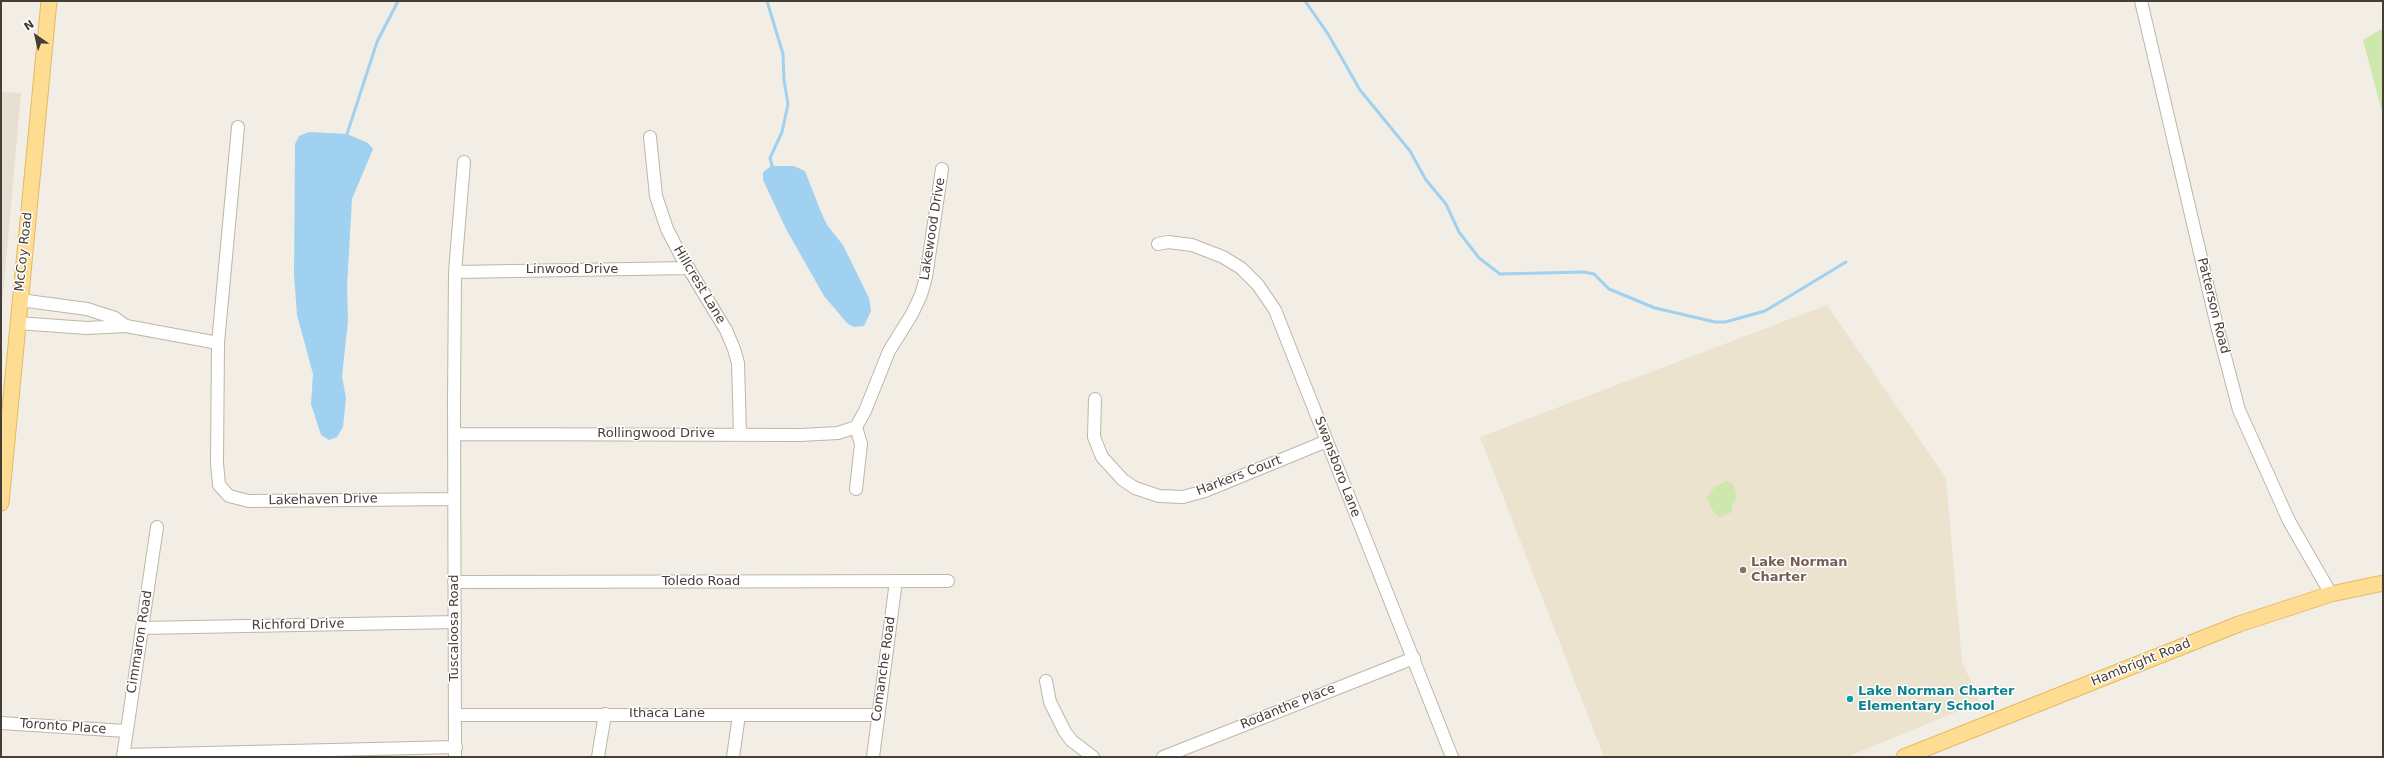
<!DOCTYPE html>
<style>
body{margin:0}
#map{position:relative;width:2384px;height:758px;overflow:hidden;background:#f2eee5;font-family:"DejaVu Sans",sans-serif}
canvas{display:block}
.frame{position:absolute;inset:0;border:2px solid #453e34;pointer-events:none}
.north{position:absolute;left:16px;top:16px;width:40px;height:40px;-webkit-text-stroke:3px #fff;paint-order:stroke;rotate:326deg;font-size:11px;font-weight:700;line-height:16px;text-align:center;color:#453e34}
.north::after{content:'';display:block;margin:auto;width:14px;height:18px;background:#453e34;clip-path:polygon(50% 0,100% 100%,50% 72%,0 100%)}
</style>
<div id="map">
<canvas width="2384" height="758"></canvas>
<div class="frame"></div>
<div class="north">N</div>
</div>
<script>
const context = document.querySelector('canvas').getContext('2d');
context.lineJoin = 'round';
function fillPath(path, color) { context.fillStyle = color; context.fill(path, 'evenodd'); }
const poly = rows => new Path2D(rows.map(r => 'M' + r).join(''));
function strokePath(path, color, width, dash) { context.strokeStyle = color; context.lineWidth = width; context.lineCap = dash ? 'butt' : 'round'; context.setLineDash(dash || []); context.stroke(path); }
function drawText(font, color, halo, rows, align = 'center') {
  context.font = font + ' "DejaVu Sans",sans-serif'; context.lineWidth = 3; context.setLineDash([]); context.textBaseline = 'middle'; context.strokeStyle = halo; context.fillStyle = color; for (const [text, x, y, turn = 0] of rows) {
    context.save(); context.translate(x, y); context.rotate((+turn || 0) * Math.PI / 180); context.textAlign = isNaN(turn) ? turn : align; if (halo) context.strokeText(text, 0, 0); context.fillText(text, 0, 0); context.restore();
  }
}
const residential = poly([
 [1,92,21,93,1,317]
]);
const education = poly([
 [1827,305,1946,478,1962,662,1980,702,1847,757,1604,757,1480,437]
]);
const green = poly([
 [2383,28,2383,116,2363,40],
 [1727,481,1733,484,1737,496,1736,501,1732,505,1732,512,1720,517,1714,513,1707,497,1716,486]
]);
const water = poly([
 [309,132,347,134,368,143,373,149,352,199,347,286,348,321,342,376,346,398,343,427,337,437,329,440,321,435,311,404,313,374,297,315,294,275,295,144,299,136],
 [771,166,794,166,805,171,821,212,827,225,843,245,869,298,871,311,864,326,854,327,847,323,824,296,786,229,763,180,763,172]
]);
const stream = poly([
 [767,1,783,54,784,80,788,104,782,132,770,158,773,169],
 [1305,1,1328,34,1360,90,1410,151,1426,180,1446,204,1459,232,1479,258,1500,274,1584,272,1594,274,1609,289,1655,308,1715,322,1725,322,1765,311,1846,262],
 [346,137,377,42,398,1]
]);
const minor = poly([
 [2141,1,2217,326,2239,410,2289,521,2331,594],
 [238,127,218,343,217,463,219,485,229,496,249,501,454,499],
 [650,137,656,196,667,229,681,256,726,330,734,349,738,363,740,434],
 [1158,244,1168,242,1192,245,1223,257,1241,268,1258,285,1275,310,1452,757],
 [455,272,689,268],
 [20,300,87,309,115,318,126,326],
 [17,323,87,328,126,326,218,343],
 [1095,399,1094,437,1102,457,1123,480,1135,488,1159,496,1183,497,1205,491,1327,441],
 [454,434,800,435,838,433,856,427],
 [856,489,861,444,856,427,865,411,889,351,912,314,921,295,926,277,942,169],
 [454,582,948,581],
 [142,628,455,622],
 [1046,681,1050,702,1065,732,1072,741,1093,757],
 [455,715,878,715],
 [1,723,126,731],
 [123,755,456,747],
 [123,757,157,527],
 [455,757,454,401,455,272,464,162],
 [598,757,605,714],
 [733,757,739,715],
 [873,757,896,581],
 [1163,757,1414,658]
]);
const major = poly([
 [1,503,49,1],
 [1904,757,2239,624,2331,594,2383,583]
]);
const markers = [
 [1743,570,4,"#8d6e63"],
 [1850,699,4,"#0f9aa8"]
];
const streetNames = [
 ["Lakewood Drive",933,229,-81],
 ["McCoy Road",24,252,-84],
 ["Linwood Drive",572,270],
 ["Hillcrest Lane",699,285,59],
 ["Patterson Road",2213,306,76],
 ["Rollingwood Drive",656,434],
 ["Swansboro Lane",1337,467,69],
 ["Harkers Court",1239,476,-21],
 ["Lakehaven Drive",323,500,-1],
 ["Toledo Road",701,582],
 ["Richford Drive",298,625,-1],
 ["Tuscaloosa Road",455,628,-90],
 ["Cimmaron Road",140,642,-81],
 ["Hambright Road",2141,663,-22],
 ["Comanche Road",884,669,-82],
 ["Rodanthe Place",1288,707,-22],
 ["Ithaca Lane",667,714],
 ["Toronto Place",63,727,4]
];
const educationNames = [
 ["Lake Norman",1751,563],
 ["Charter",1751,578]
];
const cultureNames = [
 ["Lake Norman Charter",1858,692],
 ["Elementary School",1858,707]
];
fillPath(residential, '#e6e0d3');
fillPath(education, '#ece3ce');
fillPath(green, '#cee7ad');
fillPath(water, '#a0d1f0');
strokePath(stream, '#a0d1f0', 3);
strokePath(minor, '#beb6a7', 14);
strokePath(major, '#e4ba62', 17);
strokePath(minor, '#fff', 12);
strokePath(major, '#fedd92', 15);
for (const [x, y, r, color] of markers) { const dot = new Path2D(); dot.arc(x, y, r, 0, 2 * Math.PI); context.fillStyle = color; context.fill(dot); strokePath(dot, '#fff', 1.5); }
drawText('13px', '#453e34', '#fff', streetNames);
drawText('bold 13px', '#785e54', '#fff', educationNames, 'left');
drawText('bold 13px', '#0d838f', '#fff', cultureNames, 'left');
</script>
